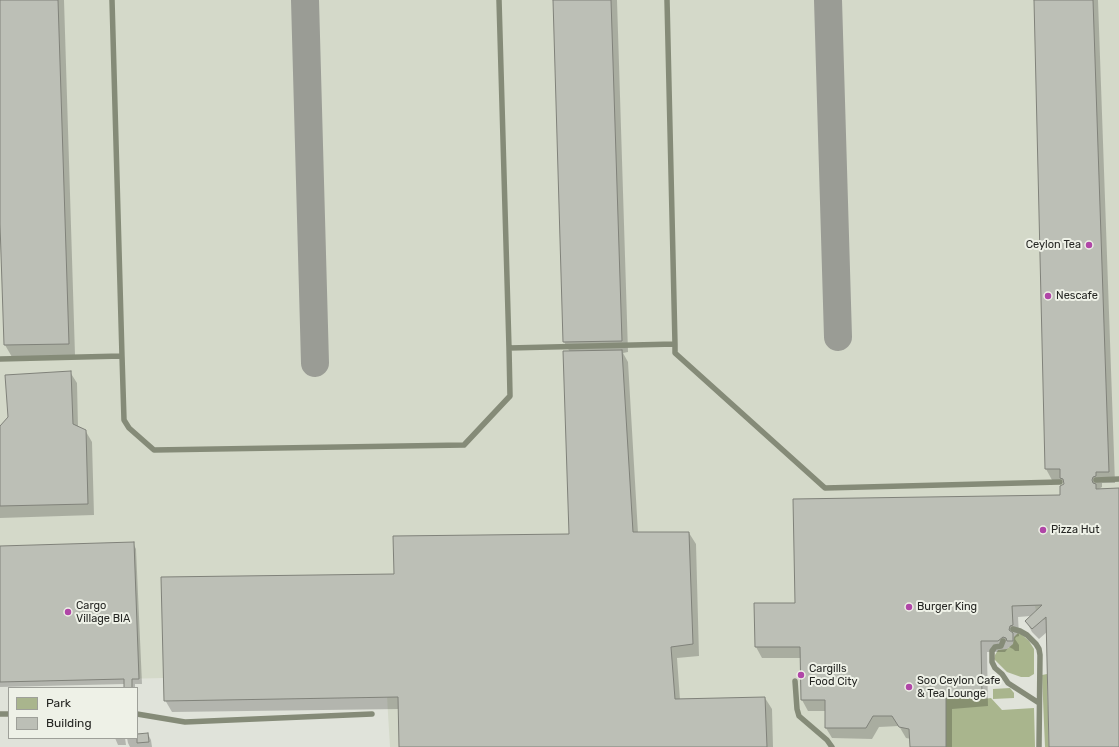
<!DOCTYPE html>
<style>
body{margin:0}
#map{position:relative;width:1119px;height:747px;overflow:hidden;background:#e0e3da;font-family:Rubik,sans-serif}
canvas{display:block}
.legend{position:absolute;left:8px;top:687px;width:130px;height:52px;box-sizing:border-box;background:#eef1e7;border:1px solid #9ea099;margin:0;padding:5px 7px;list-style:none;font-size:12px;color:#252623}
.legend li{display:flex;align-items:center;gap:8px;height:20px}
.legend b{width:20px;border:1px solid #9ea099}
</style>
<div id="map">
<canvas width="1119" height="747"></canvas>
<ul class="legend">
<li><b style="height:11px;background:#a9b58d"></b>Park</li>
<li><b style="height:11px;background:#bcbfb6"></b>Building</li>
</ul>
</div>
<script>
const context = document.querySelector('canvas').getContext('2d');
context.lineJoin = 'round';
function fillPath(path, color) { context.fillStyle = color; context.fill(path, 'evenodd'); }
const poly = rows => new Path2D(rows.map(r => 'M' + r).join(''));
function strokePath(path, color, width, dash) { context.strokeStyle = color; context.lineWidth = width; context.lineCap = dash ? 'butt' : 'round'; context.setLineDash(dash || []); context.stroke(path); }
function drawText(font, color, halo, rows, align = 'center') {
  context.font = font + ' Rubik,sans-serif'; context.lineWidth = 4; context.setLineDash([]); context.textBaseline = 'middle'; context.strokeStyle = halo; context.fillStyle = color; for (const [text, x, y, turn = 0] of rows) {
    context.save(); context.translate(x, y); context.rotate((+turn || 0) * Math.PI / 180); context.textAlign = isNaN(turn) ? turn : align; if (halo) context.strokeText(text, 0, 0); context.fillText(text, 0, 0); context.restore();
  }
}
const built = poly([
 [0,0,1119,0,1119,747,1049,747,1046,620,1042,620,1032,629,1025,621,1036,611,1035,606,1013,606,1013,641,981,641,982,695,946,698,946,747,390,747,387,697,164,701,163,678,0,682]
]);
const green = poly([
 [1018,633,1021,634,1029,641,1034,649,1034,674,1029,677,1021,677,1007,672,994,659,995,655,998,650,1007,649,1013,644,1014,637],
 [1047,674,1049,747,1045,747,1042,675],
 [1010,688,1014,693,1014,698,993,699,993,689],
 [982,695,983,699,991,698,1002,710,1034,708,1035,747,946,747,946,698]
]);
const shadow = poly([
 [0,0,64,0,75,355,12,357,5,345,0,192],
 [554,0,617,0,628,352,623,353,628,362,638,533,689,533,696,544,699,656,677,658,680,700,765,698,772,709,773,747,400,747,399,709,172,712,165,700,395,575,570,534,570,352,564,342],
 [1035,0,1098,0,1115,483,1102,483,1102,487,1097,490,1119,489,1119,747,1050,747,1047,632,1039,639,1032,632,1026,621,1031,616,1018,617,1019,636,1016,637,1015,639,1019,645,1019,651,1015,651,1013,649,1009,647,1005,652,987,652,988,706,952,709,952,747,911,747,911,739,906,738,899,726,879,727,872,739,832,738,826,728,826,711,808,711,802,700,801,658,762,658,756,647,755,604,796,604,1061,496,1065,484,1062,480,1052,480,1046,469],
 [70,372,77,383,78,427,85,430,92,442,94,515,0,518,0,428],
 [133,543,136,549,142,684,135,684,135,688,125,688,125,684,0,687,0,547],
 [148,734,151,740,152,747,130,747,128,743,127,738,137,738,137,735],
 [115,738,125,738,126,745,118,745]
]);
const taxiway = poly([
 [305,0,315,363],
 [828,0,838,337]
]);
const building = poly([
 [0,0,58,0,69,344,4,345,0,224,0,0],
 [553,0,611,0,622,341,563,342,553,0],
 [1034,0,1093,0,1109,472,1096,472,1096,476,1093,477,1092,480,1093,483,1096,484,1096,489,1119,488,1119,747,1049,747,1046,617,1032,629,1025,621,1042,605,1012,606,1013,625,1010,626,1009,630,1013,633,1013,641,1007,641,1006,638,1003,637,998,641,981,641,982,695,946,698,946,747,910,747,909,729,899,727,892,716,873,716,866,728,825,728,825,700,801,700,800,647,755,647,754,603,795,603,793,499,1060,495,1060,486,1064,484,1063,479,1060,478,1060,469,1045,469,1034,0],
 [622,350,633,532,689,532,693,644,671,647,675,699,765,697,767,747,399,747,398,697,164,701,161,577,394,574,393,536,569,534,563,351,622,350],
 [71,371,73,424,86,430,88,504,0,506,0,426,8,417,5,375,71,371],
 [134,542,139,679,132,679,132,688,124,688,124,679,0,682,0,546,134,542],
 [148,733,149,742,137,743,137,734,148,733]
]);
const lane = poly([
 [112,0,122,356],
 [499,0,509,348],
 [667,0,675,344],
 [0,359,122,356,124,420,129,428,154,450,464,445,510,396,509,348,675,344,675,353,825,488,1060,482],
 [1096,480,1119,479],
 [1013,629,1020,631,1027,635,1036,644,1039,649,1040,655,1039,747],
 [1003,641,1001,646,995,647,992,651,992,662,995,668,1002,674,1008,683,1039,703],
 [795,681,797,709,799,716,827,740,832,747],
 [0,714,9,714],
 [137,714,185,722,372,714]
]);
const markers = [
 [1089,245,4,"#b046a7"],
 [1048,296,4,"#b046a7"],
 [1043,530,4,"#b046a7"],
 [909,607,4,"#b046a7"],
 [68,612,4,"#b046a7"],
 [801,675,4,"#b046a7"],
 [909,687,4,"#b046a7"]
];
const poiNames = [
 ["Ceylon Tea",1081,245,"right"],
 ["Nescafe",1056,296],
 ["Pizza Hut",1051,530],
 ["Cargo",76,606],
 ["Village BIA",76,619],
 ["Burger King",917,607],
 ["Cargills",809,669],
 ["Food City",809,682],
 ["Soo Ceylon Cafe",917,681],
 ["& Tea Lounge",917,694]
];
fillPath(built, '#d4d9c9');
fillPath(green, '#a9b58d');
fillPath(shadow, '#0003');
strokePath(taxiway, '#9a9c95', 28);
fillPath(building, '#bcbfb6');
strokePath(building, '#80827a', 1);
strokePath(lane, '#858b78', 5.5);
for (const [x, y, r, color] of markers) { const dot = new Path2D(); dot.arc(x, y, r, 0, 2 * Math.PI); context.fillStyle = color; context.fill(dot); strokePath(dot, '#eef1e7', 1.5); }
drawText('11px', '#252623', '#eef1e7', poiNames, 'left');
</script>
